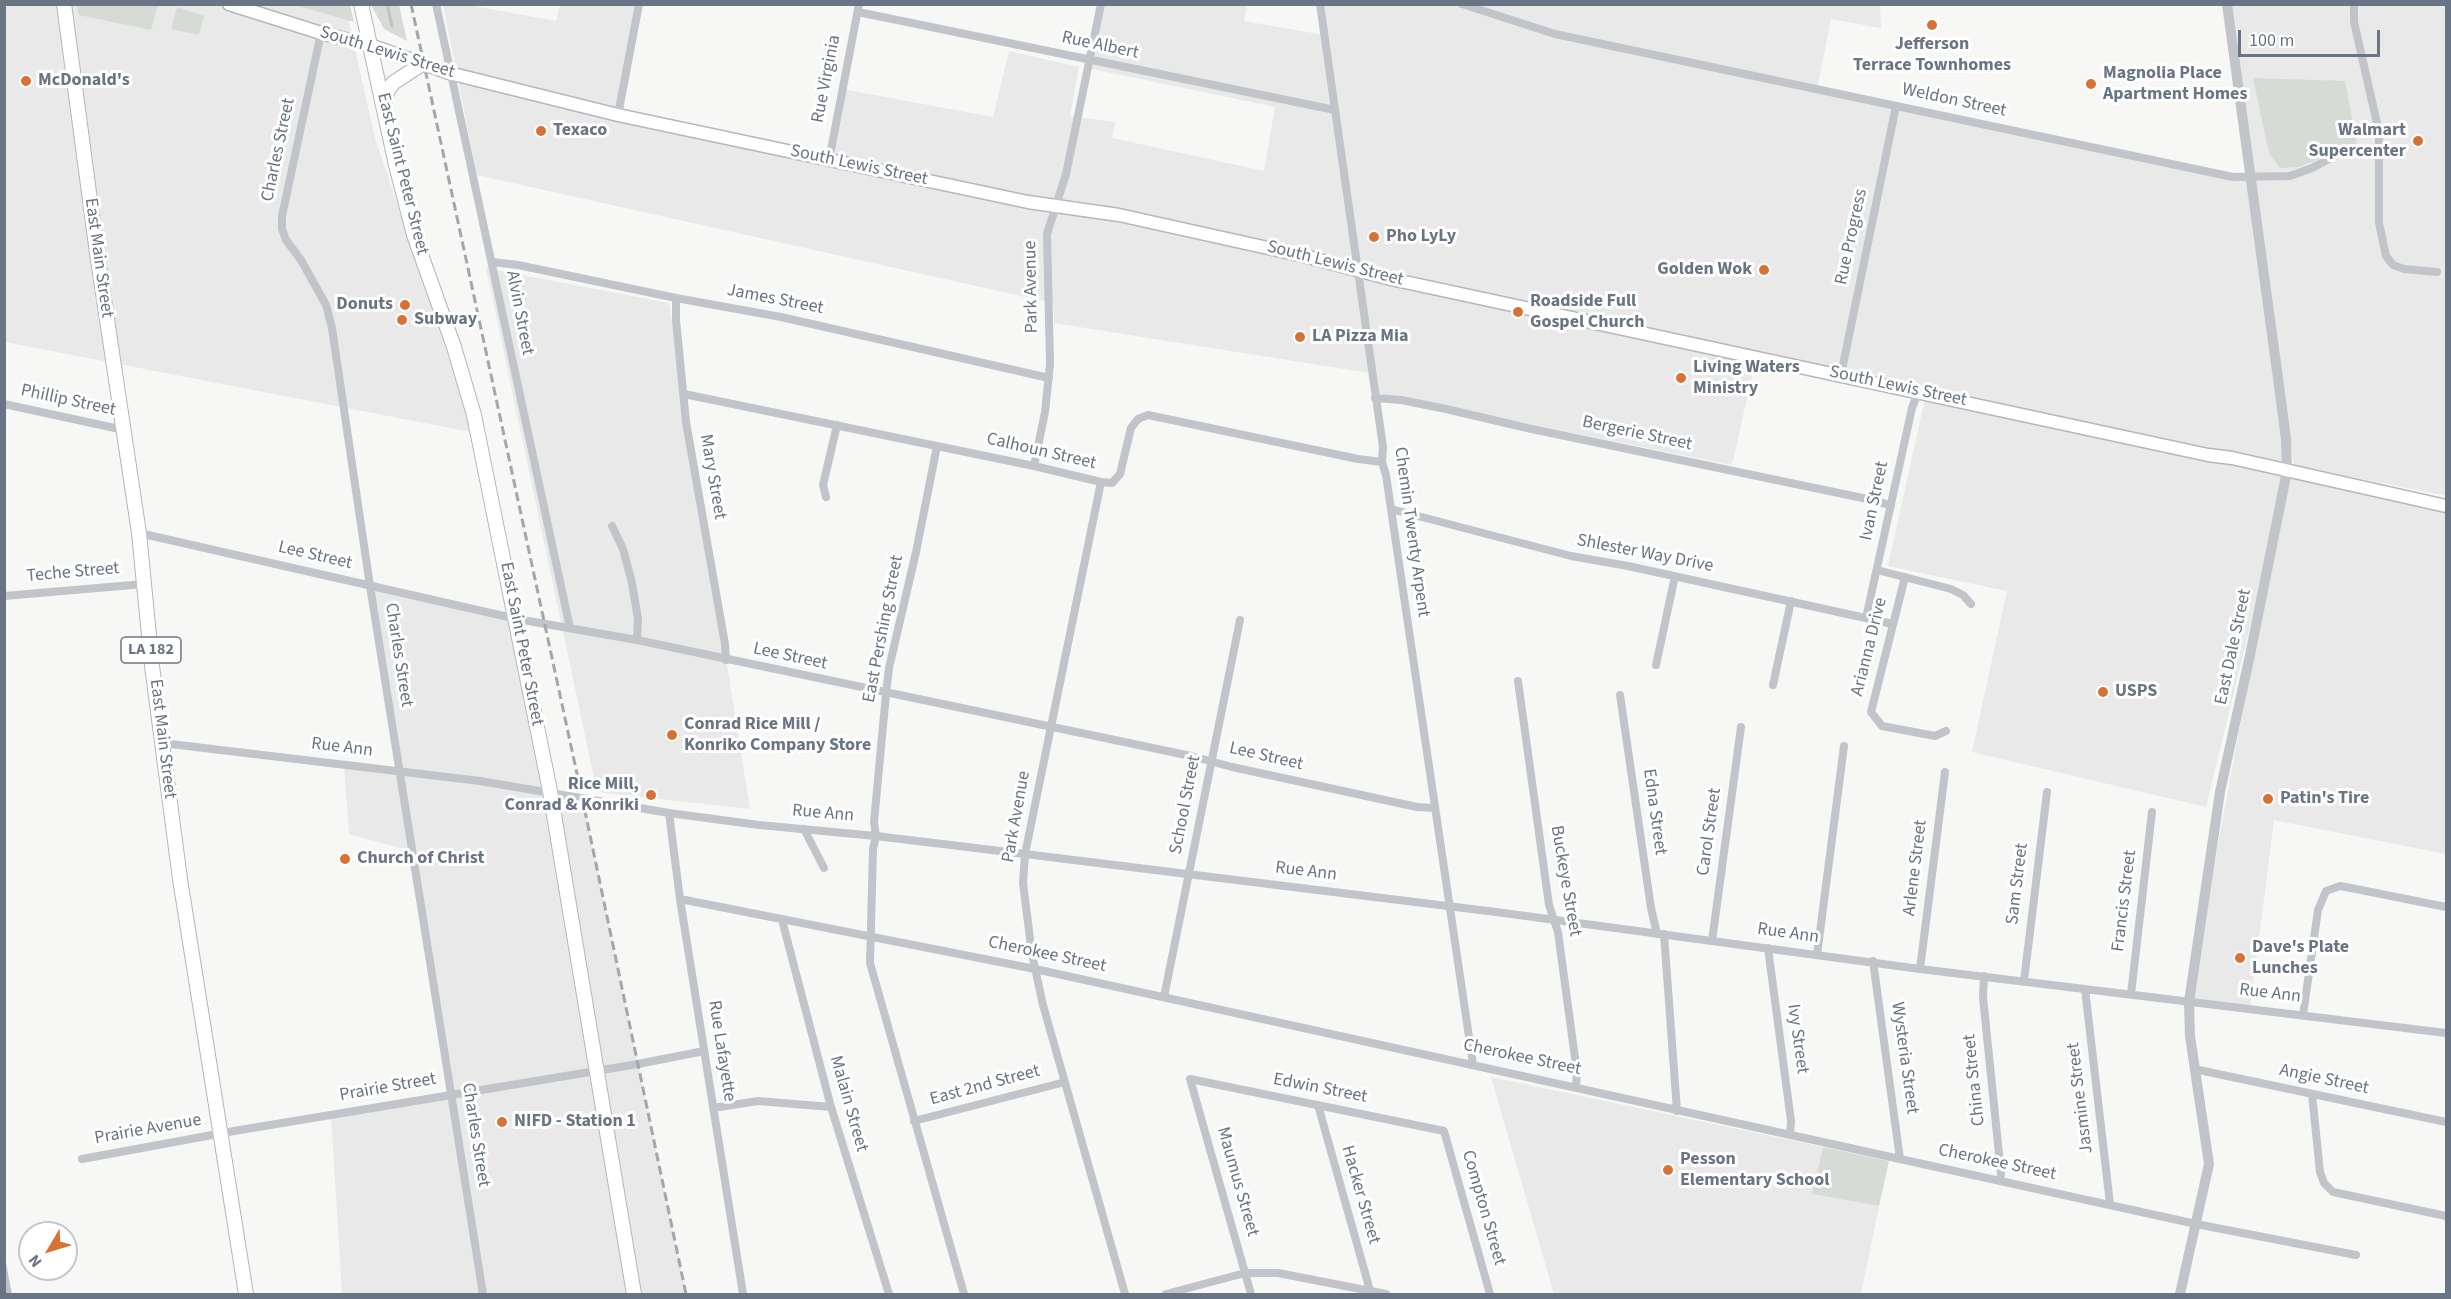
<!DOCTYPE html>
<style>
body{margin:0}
#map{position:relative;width:2451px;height:1299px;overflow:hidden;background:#f7f8f5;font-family:"Source Sans 3",sans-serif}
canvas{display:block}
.frame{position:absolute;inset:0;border:6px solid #697484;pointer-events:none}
.north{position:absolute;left:18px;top:1221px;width:60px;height:60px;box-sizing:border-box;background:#fff;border:2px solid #c3c7ce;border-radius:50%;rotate:232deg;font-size:16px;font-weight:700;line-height:24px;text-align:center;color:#697484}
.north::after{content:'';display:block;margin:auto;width:21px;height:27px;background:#d87234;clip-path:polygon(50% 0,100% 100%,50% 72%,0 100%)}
.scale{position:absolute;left:2238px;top:30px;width:142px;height:27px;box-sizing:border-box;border:3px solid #697484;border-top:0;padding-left:8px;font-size:18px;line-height:21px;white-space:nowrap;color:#697484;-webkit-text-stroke:4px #fff;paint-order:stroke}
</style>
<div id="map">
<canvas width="2451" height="1299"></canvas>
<div class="frame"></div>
<div class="north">N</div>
<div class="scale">100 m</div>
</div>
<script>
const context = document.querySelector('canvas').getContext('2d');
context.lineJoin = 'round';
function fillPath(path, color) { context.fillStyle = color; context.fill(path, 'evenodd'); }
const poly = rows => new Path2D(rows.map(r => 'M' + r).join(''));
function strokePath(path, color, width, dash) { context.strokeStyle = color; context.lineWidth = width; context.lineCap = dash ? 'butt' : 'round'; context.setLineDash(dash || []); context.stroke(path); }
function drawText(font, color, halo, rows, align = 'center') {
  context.font = font + ' "Source Sans 3",sans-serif'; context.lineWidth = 6; context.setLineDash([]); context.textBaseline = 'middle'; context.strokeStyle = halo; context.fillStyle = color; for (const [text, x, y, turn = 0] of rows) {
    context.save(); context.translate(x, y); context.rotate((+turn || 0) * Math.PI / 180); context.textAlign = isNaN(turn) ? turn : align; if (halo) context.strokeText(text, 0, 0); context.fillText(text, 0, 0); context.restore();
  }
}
const built = poly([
 [4,5,345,5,375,138,466,409,471,432,5,342],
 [443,5,468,5,556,21,560,5,640,5,618,115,828,160,842,89,993,117,1009,51,1079,67,1070,116,1115,122,1112,138,1264,171,1275,107,1092,69,1104,5,1247,5,1244,21,1324,35,1320,5,1880,5,1881,28,1831,19,1817,89,2252,177,2287,471,2446,505,2446,854,2274,820,2250,1008,2189,1002,2284,487,2206,807,1972,752,2007,591,1888,566,1926,394,1754,367,1732,465,1379,394,1376,374,1054,323,1053,303,477,175],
 [2232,5,2446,5,2446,496,2294,465],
 [486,268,669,303,750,809,597,792],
 [370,586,517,619,550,791,582,797,686,1294,342,1294,331,1115,451,1094,407,850,349,834,344,765,399,772],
 [1491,1077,1823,1147,1813,1194,1879,1206,1861,1294,1554,1294]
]);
const green = poly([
 [77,5,77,4,158,5,151,30,79,15],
 [295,5,350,5,354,22],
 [371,5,399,5,407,41,384,29],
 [177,7,204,16,199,35,171,29],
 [2253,78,2345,81,2357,145,2298,167,2280,168,2269,153],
 [1823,1147,1889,1161,1879,1206,1812,1194]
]);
const water = poly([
 [5,1258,12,1294,5,1294]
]);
const stream = poly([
 [387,4,392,26]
]);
const minor = poly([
 [436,4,570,628],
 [1320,4,1383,447,1382,462,1386,475,1473,1064],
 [1462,4,1555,34,2233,177,2290,176,2312,168,2333,157],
 [2354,4,2354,22,2379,132,2379,223,2386,256,2393,265,2404,269,2437,272],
 [858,12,1335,110],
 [321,33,282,216,282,229,286,240,301,260,326,305,332,328,370,586,483,1294],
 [618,115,639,4],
 [829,160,859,4],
 [493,262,518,265,676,298,781,317,1049,378],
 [676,298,676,320,686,422,725,644,726,660],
 [1841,375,1896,106],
 [684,394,1034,466,1101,482,1112,483,1120,474,1131,428,1138,419,1148,415,1358,459,1382,462],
 [1375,398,1401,400,1446,409,1527,428,1877,501,1891,506],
 [4,404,124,430],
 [937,446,916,552,889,668,886,694,874,822,876,836,873,849,870,963,964,1294],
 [1034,466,1045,412,1050,364,1047,234,1066,174,1101,4],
 [1101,482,1025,854,1023,883,1032,954,1043,1005,1125,1294],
 [826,497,823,485,837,425],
 [1391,509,1571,556,1628,566,1893,624],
 [612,526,623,549,632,583,638,619,637,640],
 [139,533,517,619,637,640,1191,756,1232,767,1417,807,1435,808],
 [1877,570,1951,589,1963,595,1971,604],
 [1905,577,1871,712,1882,726,1935,736,1946,731],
 [4,596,144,584],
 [1866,618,1912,408,1918,392],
 [1656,665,1675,576],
 [1518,681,1549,905,1558,932,1577,1073,1576,1086],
 [1773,685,1791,601],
 [1620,695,1651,908,1657,934],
 [162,743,480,781,669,813,759,825,876,836,1025,854,1496,912,1920,969,2446,1033],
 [669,813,680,899,743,1294],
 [804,829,824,868],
 [680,899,1035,969,2196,1224,2356,1255],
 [782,920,831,1107,889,1294],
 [1664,934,1677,1111],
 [1712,941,1741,727],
 [1768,948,1791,1121,1790,1135],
 [1817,955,1844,746],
 [1873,961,1900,1159],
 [1920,969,1945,772],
 [1984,976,1983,997,2001,1174,2000,1181],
 [2024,981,2047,792],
 [2085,989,2110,1204],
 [2131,994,2152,812],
 [1164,997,1240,620],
 [2303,1015,2318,910,2326,891,2340,886,2351,888,2446,907],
 [2194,1069,2446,1122],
 [2312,1094,2320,1172,2324,1183,2333,1192,2446,1216],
 [1318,1105,1371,1294],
 [713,1108,758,1101,831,1107],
 [914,1121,1065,1082],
 [82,1159,234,1131,638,1064,704,1051],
 [1166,1294,1245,1273,1278,1273,1386,1294],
 [1251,1294,1190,1079,1444,1131,1490,1294]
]);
const tertiary = poly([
 [2180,1294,2209,1164,2190,1036,2189,1002,2220,792,2250,655,2287,471,2286,439,2278,378,2227,4]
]);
const secondary = poly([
 [229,4,321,33,370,45,449,73,618,115,1028,202,1119,215,1304,256,1391,279,2208,455,2232,458,2446,506]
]);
const primary = poly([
 [64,4,97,253,139,533,152,666,180,879,246,1294],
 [361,4,396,165,414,235,454,347,474,415,550,791,634,1294],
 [384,104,388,90,393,83,422,64]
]);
const rail = poly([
 [411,4,582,797,686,1294]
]);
const markers = [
 [1932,25,6,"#d87234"],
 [26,81,6,"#d87234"],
 [2091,84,6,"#d87234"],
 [541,131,6,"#d87234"],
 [2418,141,6,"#d87234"],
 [1374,237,6,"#d87234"],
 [1764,270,6,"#d87234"],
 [405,305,6,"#d87234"],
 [1518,312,6,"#d87234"],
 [402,320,6,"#d87234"],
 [1300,337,6,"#d87234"],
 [1681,378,6,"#d87234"],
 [2103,692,6,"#d87234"],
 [672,735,6,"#d87234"],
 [651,795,6,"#d87234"],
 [2268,799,6,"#d87234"],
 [345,859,6,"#d87234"],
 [2240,958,6,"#d87234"],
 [502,1122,6,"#d87234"],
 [1668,1170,6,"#d87234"]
];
const shields = [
 [151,650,60]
];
const shieldNames = [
 ["LA 182",151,650]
];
const poiNames = [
 ["Jefferson",1932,45,"center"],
 ["Terrace Townhomes",1932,66,"center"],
 ["Magnolia Place",2103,74],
 ["Apartment Homes",2103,95],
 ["McDonald's",38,81],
 ["Texaco",553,131],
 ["Walmart",2406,131,"right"],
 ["Supercenter",2406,152,"right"],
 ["Pho LyLy",1386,237],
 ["Golden Wok",1752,270,"right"],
 ["Roadside Full",1530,302],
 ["Gospel Church",1530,323],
 ["Donuts",393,305,"right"],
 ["Subway",414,320],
 ["LA Pizza Mia",1312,337],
 ["Living Waters",1693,368],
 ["Ministry",1693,389],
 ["USPS",2115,692],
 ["Conrad Rice Mill /",684,725],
 ["Konriko Company Store",684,746],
 ["Rice Mill,",639,785,"right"],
 ["Conrad & Konriki",639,806,"right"],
 ["Patin's Tire",2280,799],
 ["Church of Christ",357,859],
 ["Dave's Plate",2252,948],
 ["Lunches",2252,969],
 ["NIFD - Station 1",514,1122],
 ["Pesson",1680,1160],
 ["Elementary School",1680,1181]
];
const streetNames = [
 ["Rue Albert",1100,46,12],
 ["South Lewis Street",387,53,17],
 ["Rue Virginia",827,79,-79],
 ["Weldon Street",1954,101,12],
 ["Charles Street",279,150,-78],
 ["South Lewis Street",859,166,12],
 ["East Saint Peter Street",402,174,76],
 ["Rue Progress",1852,237,-78],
 ["East Main Street",98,258,82],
 ["South Lewis Street",1335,264,14],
 ["Park Avenue",1032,287,-91],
 ["James Street",775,300,11],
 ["Alvin Street",519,313,79],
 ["South Lewis Street",1898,387,12],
 ["Phillip Street",68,401,12],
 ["Bergerie Street",1637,434,12],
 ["Calhoun Street",1041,452,13],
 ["Mary Street",712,477,80],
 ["Ivan Street",1875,501,-78],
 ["Chemin Twenty Arpent",1411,532,82],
 ["Shlester Way Drive",1645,554,11],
 ["Lee Street",315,556,13],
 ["Teche Street",73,573,-5],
 ["East Pershing Street",884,629,-79],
 ["East Saint Peter Street",521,644,79],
 ["Arianna Drive",1870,647,-76],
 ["East Dale Street",2234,647,-78],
 ["Charles Street",398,655,81],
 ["Lee Street",790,657,12],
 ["East Main Street",162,739,83],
 ["Rue Ann",342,748,7],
 ["Lee Street",1266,757,13],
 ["School Street",1186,805,-79],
 ["Edna Street",1654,812,82],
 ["Rue Ann",823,814,5],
 ["Park Avenue",1017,817,-80],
 ["Carol Street",1710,832,-82],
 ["Arlene Street",1916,868,-83],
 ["Rue Ann",1306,872,7],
 ["Buckeye Street",1565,881,80],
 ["Sam Street",2018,884,-83],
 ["Francis Street",2125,901,-83],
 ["Rue Ann",1788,934,8],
 ["Cherokee Street",1047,955,12],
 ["Rue Ann",2270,994,7],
 ["Ivy Street",1797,1039,82],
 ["Rue Lafayette",721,1051,81],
 ["Cherokee Street",1522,1058,12],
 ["Wysteria Street",1904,1058,82],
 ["China Street",1975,1080,-96],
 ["Angie Street",2324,1080,12],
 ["East 2nd Street",985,1086,-15],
 ["Prairie Street",388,1088,-10],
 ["Edwin Street",1320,1089,11],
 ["Jasmine Street",2081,1098,-97],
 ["Malain Street",848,1104,74],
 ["Prairie Avenue",148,1130,-10],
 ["Charles Street",475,1135,81],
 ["Cherokee Street",1997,1163,12],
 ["Maumus Street",1237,1182,74],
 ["Hacker Street",1360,1195,74],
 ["Compton Street",1483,1208,74]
];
fillPath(built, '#e8e9e8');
fillPath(green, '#d6dcd5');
fillPath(water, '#bbc3c9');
strokePath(stream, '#bbc3c9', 3);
strokePath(secondary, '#b4b7bd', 15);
strokePath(primary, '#b2b6bb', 16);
strokePath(minor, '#c1c4c8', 8);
strokePath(tertiary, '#c1c4c8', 10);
strokePath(secondary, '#fff', 12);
strokePath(primary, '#fff', 14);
strokePath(rail, '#a3a7ad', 3, [9, 4.5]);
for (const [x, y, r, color] of markers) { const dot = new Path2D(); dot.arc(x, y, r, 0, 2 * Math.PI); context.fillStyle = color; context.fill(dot); strokePath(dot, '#fff', 2); }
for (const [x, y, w] of shields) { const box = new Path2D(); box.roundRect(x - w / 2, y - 13, w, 26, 4.5); context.fillStyle = '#fff'; context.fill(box); strokePath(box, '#697484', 1.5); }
drawText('bold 16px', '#697484', null, shieldNames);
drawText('bold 18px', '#697484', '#fff', poiNames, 'left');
drawText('18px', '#697484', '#fff', streetNames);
</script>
